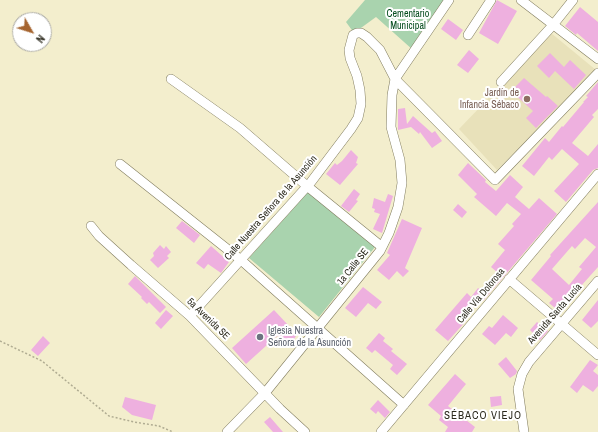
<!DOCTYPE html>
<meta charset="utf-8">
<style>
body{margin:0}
#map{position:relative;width:598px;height:432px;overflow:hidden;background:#f3eecd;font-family:"Archivo Narrow",sans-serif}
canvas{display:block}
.north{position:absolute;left:12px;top:12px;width:40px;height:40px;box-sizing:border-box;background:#fff;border:1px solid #abaaa5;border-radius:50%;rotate:129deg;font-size:11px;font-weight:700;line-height:16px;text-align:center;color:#2d2b1e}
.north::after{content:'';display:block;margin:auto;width:14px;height:18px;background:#a5642f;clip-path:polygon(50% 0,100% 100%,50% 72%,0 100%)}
</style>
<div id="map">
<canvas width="598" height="432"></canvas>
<div class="north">N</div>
</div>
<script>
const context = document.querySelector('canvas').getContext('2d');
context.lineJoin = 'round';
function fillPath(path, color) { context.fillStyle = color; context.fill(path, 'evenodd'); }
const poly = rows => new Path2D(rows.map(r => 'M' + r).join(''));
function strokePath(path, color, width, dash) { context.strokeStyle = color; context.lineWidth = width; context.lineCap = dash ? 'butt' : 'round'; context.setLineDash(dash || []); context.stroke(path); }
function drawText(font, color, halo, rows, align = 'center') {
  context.font = font + ' "Archivo Narrow",sans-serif'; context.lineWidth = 4; context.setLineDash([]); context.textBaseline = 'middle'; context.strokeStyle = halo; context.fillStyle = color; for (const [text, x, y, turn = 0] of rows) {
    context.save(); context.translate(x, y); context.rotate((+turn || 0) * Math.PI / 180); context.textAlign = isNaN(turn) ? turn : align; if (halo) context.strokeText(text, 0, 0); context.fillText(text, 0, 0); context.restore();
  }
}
const built = poly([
 [551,33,596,70,497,170,459,129]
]);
const green = poly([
 [365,0,445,0,413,50,376,17,354,33,346,22],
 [308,192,375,247,319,317,249,258]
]);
const building = poly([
 [497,0,517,11,498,44,479,33],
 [580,7,598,22,598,51,577,33,576,35,565,26],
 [448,19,463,30,456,40,441,29],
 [469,50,479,59,468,73,457,65],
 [550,53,564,67,570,60,586,75,574,89,555,71,549,78,537,66],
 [524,78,546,97,547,96,558,106,536,128,526,118,533,111,511,91],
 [598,82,598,109,592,115,594,117,572,143,588,156,598,144,598,168,593,170,566,202,554,191,579,164,562,149,552,160,549,157,534,176,522,166,545,138,549,142,562,126,563,127,584,102,583,102,588,97,586,96],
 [405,108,407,124,413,116,432,133,435,131,442,141,432,148,420,132,419,134,411,127,398,130,398,109],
 [351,150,358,157,356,163,358,164,340,185,326,174,335,163,337,165,342,161],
 [468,163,486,180,485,182,496,191,510,175,523,187,515,197,529,209,539,198,557,214,483,301,480,298,463,318,466,321,448,341,435,330,467,293,471,297,478,288,481,290,497,272,491,267,505,250,498,244,514,226,512,224,521,214,507,203,496,216,474,197,477,194,458,175],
 [354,189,360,194,356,200,358,201,349,212,341,206],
 [388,194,393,196,382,233,373,229,380,214,374,212,375,209,372,208,374,198,385,202],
 [598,202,598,267,581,286,583,288,561,313,549,303,553,299,531,280,551,256,550,255],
 [585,238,596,247,579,267,582,269,569,285,552,269,572,246,575,249],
 [458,204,467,212,462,218,453,210],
 [402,219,422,228,405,268,409,271,403,277,397,271,389,280,377,270,390,255,387,253],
 [182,221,200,235,194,243,176,228],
 [160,245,164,249,166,246,171,252,167,256,169,258,158,268,150,260,154,256,153,253],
 [211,246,229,262,221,273,208,264,204,269,196,263],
 [135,276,166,307,160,313,149,302,147,304,141,298,142,297,128,284],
 [363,287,382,302,376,309,368,303,356,317,345,308],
 [598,300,598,321,591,328,582,320],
 [166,310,173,316,161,329,155,323],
 [274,310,289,326,286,329,296,336,292,342,277,336,246,364,232,348],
 [503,315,518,328,511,337,506,333,495,345,482,334,489,326,492,328],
 [537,322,548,331,540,340,530,330],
 [379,333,385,338,383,341,393,349,391,351,407,364,397,375,390,369,393,365,375,350,372,353,366,348],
 [43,336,50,343,38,356,31,350],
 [506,357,517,371,516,374,510,378,498,364],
 [590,360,598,365,593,371,598,375,598,386,593,392,583,385,577,393,570,387],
 [455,374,466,384,448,406,475,427,472,432,445,432,448,427,439,420,441,416,428,405],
 [501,396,502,405,491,407,490,397],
 [125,397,156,405,152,420,132,415,122,407],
 [378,400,390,412,385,418,378,411,376,414,370,409],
 [270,417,283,432,273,432,264,422]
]);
const path = poly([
 [0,341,42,361,109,416,134,422,159,426,173,432]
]);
const minor = poly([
 [521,0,598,59],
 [468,35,491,0],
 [171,79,240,128,307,186,382,247],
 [501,82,553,25,573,0],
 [120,164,241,260,404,405],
 [91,226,99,236,131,265,190,316,280,409,305,432],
 [509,279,598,355],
 [190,316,311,182,351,129,358,118,361,104,360,90,357,76,350,58,349,50,353,35,357,33,361,33,367,37,380,50,395,79,495,180,598,73],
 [227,432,265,393,380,251,389,233,398,207,402,183,400,160,391,127,392,95,395,79,449,0],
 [381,432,598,174],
 [524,432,518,389,522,374,529,362,598,281]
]);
const markers = [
 [527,99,4,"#8d6e63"],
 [260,337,4,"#6b7280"]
];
const parkNames = [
 ["Cementario",408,14],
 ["Municipal",408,26]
];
const educationNames = [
 ["Jardín de",519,93],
 ["Infancia Sébaco",519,105]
];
const streetNames = [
 ["Calle Nuestra Señora de la Asunción",271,208,-49],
 ["1a Calle SE",353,267,-51],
 ["Calle Vía Dolorosa",481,296,-50],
 ["Avenida Santa Lucía",555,314,-49],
 ["5a Avenida SE",208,319,44]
];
const worshipNames = [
 ["Iglesia Nuestra",268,331],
 ["Señora de la Asunción",268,343]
];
const neighbourhoodNames = [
 ["SÉBACO VIEJO",483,416]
];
fillPath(built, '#e8e1ba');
fillPath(green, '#a9d3ae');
fillPath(building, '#eeb0df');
strokePath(minor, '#817c5e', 10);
strokePath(path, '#b0ac92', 1.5, [2, 2]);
strokePath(minor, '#fff', 9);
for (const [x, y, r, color] of markers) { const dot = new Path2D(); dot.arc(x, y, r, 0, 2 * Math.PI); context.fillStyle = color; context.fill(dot); strokePath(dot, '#fff', 1.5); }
drawText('10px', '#054c1d', '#fff', parkNames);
drawText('10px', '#785e54', '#fff', educationNames, 'right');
drawText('10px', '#2d2b1e', '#fff', streetNames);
drawText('10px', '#5b616d', '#fff', worshipNames, 'left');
context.letterSpacing = '1px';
drawText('11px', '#2d2b1e', '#fff', neighbourhoodNames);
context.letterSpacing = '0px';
</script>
